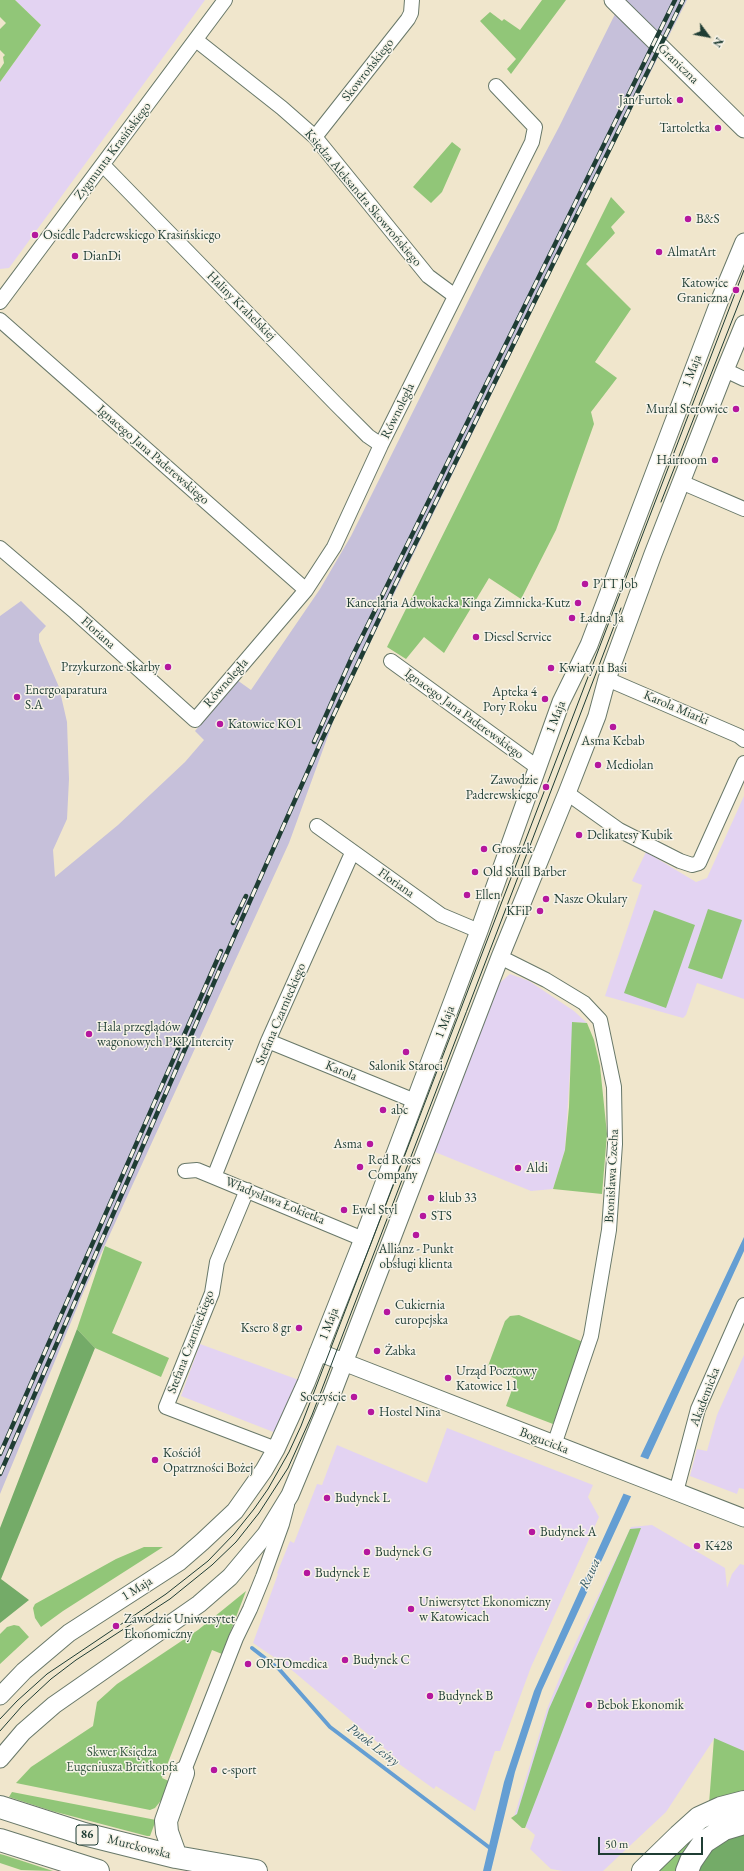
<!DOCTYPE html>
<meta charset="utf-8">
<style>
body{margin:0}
#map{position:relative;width:744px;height:1871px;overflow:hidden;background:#f0e6cc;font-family:"EB Garamond",serif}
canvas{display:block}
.north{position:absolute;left:688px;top:16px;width:40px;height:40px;-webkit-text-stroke:3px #f7f3e8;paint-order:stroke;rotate:122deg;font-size:11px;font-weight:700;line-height:16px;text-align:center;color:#1f3d34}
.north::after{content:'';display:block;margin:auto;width:14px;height:18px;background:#1f3d34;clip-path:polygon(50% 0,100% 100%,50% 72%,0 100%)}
.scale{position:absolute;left:598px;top:1837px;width:105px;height:18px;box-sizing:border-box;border:2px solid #1f3d34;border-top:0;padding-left:5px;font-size:12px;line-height:14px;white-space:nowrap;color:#1f3d34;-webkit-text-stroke:3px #f7f3e8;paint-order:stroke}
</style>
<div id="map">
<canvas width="744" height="1871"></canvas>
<div class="north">N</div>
<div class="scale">50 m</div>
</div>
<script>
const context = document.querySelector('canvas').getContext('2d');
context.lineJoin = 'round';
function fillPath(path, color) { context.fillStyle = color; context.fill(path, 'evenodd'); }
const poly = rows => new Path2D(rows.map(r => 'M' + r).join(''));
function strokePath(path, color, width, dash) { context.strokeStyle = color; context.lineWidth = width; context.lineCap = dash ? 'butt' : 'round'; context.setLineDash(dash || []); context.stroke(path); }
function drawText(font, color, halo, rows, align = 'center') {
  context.font = font + ' "EB Garamond",serif'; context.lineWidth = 3; context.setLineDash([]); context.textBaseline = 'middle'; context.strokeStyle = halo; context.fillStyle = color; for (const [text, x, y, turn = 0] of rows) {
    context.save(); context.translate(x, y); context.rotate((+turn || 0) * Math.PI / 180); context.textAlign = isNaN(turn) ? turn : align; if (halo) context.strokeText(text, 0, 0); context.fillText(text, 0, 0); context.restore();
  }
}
const built = poly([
 [15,0,205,0,9,268,0,269,0,82,41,25],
 [744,796,744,999,697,983,686,1015,683,1018,605,996,642,885,632,881,646,852,696,882,707,878],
 [510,974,529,981,574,1011,587,1023,573,1022,565,1150,553,1189,531,1191,430,1150,495,987],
 [200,1344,299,1380,276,1433,181,1396],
 [744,1355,744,1489,739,1488,737,1494,690,1476,697,1449,707,1451,717,1415],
 [447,1428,593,1485,588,1497,599,1517,531,1667,500,1751,495,1751,475,1811,436,1786,434,1789,395,1761,396,1758,287,1666,253,1643,278,1574,277,1573,290,1541,294,1543,317,1484,322,1485,337,1445,427,1483],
 [652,1525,725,1568,727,1588,732,1574,740,1564,744,1565,744,1751,714,1739,666,1812,603,1871,563,1871,551,1869,530,1849,535,1835,514,1817,547,1709,564,1667,631,1527]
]);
const industrial = poly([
 [622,0,687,0,596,180,337,711,289,843,83,1293,0,1494,0,616,21,601,46,626,39,634,39,641,59,687,67,722,69,779,67,819,53,850,55,877,118,825,185,762,204,740,195,731,237,680,251,690,320,589,351,536,484,269,559,127]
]);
const green = poly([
 [0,0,15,0,41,25,0,82,0,69,4,63,3,57,5,55,0,50,0,29,6,23,0,17],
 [542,0,566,0,511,74,507,69,516,59,480,21,490,12,502,21,504,19,520,30],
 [452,142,461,149,442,192,431,203,413,187],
 [611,197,625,212,611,227,615,233,586,264,631,309,595,362,617,378,591,412,594,424,556,530,521,599,489,578,444,653,424,637,406,659,387,647],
 [708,909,742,920,722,979,688,968],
 [654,910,695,925,666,1008,624,993],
 [572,1022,587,1023,594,1040,600,1066,607,1134,602,1194,553,1189,565,1150,569,1107],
 [105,1246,142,1262,112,1333,169,1358,161,1377,95,1348,77,1329],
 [519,1315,583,1342,583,1345,553,1424,506,1406,516,1379,488,1366,505,1321,510,1316],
 [641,1528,525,1828,522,1828,511,1818,517,1814,549,1709,630,1529],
 [144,1547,163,1547,63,1611,41,1627,35,1618,33,1608,35,1604,116,1559],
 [246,1591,222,1654,212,1650,162,1778,171,1782,167,1793,155,1808,150,1810,16,1783,31,1767,93,1726,97,1702,117,1684,198,1630],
 [14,1625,19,1626,29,1637,0,1664,0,1634,7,1627],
 [714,1738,744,1751,744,1795,709,1804],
 [12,1792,156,1820,150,1836,147,1836,52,1811,9,1797],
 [715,1818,679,1871,655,1871],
 [0,1854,4,1855,53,1871,21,1870,0,1863]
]);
const forest = poly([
 [77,1329,95,1348,1,1579,29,1600,0,1623,0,1528],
 [744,1831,744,1871,696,1871,711,1847]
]);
const water = poly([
 [744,1237,744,1251,542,1690,515,1772,491,1871,483,1871,504,1782,534,1691,641,1455]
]);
const pier = poly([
 [639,1456,650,1460,633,1497,622,1493]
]);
const stream = poly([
 [252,1648,279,1669,330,1727,490,1848]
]);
const minor = poly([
 [196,40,282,108,315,137,428,276,455,296],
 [315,137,408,19,411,13,412,0],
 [103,165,335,403,368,436,381,445],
 [0,302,225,0],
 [0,320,306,590],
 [725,370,744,379],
 [681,482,744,509],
 [0,548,75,612,195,720,306,590,334,547,381,445,532,142,535,127,496,86],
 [391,661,537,767],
 [607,679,739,736,744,740],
 [567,793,619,830,680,861,692,865,699,863,744,763],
 [317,826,441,915,479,931],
 [500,957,546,980,584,1003,600,1020,614,1087,615,1144,609,1230,591,1336,554,1445],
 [268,1041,415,1101],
 [185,1171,197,1170,214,1177,363,1239],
 [214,1177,268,1041,352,853],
 [247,1190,217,1262,212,1293,166,1407,276,1449],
 [676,1492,698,1409,744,1305],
 [183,1773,236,1638,250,1609,263,1577,282,1524,287,1505]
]);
const tertiary = poly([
 [613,0,744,129],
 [318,1352,744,1518],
 [0,1696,24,1671,69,1633,179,1562,202,1542,235,1511,264,1470,276,1449,306,1383,363,1239,479,931,561,702,589,645,721,297,744,242],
 [0,1759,23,1732,54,1705,199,1604,230,1577,266,1534,290,1495,332,1394,500,957,567,793,597,716,607,679,653,554,725,370,744,324]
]);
const trunk = poly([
 [0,1807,84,1834,176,1857,256,1871],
 [0,1840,98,1871],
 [176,1857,167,1832,166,1821,183,1773],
 [643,1871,679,1836,699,1818,721,1808,744,1802],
 [687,1871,691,1861,704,1842,724,1829,744,1823]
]);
const tram = poly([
 [661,502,744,290],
 [0,1719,17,1701,47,1674,166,1594,208,1561,234,1534,254,1509,268,1489,289,1452,301,1426,744,270],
 [0,1731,22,1706,51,1679,76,1660,170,1599,212,1565,236,1542,259,1513,288,1468,312,1415,621,608]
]);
const rail = poly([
 [314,742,352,657,675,0],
 [233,923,246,896],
 [0,1454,221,951],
 [0,1474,233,939,320,744,395,585,683,0]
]);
const markers = [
 [680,100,4,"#b5179e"],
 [718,128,4,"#b5179e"],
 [688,219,4,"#b5179e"],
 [35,235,4,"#b5179e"],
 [659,252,4,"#b5179e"],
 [75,256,4,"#b5179e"],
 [736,290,4,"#b5179e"],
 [736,409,4,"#b5179e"],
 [715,460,4,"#b5179e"],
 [585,584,4,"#b5179e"],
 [578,603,4,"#b5179e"],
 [572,618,4,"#b5179e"],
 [476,637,4,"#b5179e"],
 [168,667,4,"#b5179e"],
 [551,668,4,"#b5179e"],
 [17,697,4,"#b5179e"],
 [545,699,4,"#b5179e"],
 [220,724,4,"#b5179e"],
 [613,727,4,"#b5179e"],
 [598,765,4,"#b5179e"],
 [546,787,4,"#b5179e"],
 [579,835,4,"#b5179e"],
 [484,849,4,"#b5179e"],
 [475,872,4,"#b5179e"],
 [467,895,4,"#b5179e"],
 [546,899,4,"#b5179e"],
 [540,911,4,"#b5179e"],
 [89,1034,4,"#b5179e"],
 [406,1052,4,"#b5179e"],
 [383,1110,4,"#b5179e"],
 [370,1144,4,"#b5179e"],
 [360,1167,4,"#b5179e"],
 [518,1168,4,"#b5179e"],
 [431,1198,4,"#b5179e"],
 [344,1210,4,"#b5179e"],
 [423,1216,4,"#b5179e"],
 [416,1235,4,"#b5179e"],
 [387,1312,4,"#b5179e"],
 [299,1328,4,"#b5179e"],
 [377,1351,4,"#b5179e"],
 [448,1378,4,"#b5179e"],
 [354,1397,4,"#b5179e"],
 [371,1412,4,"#b5179e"],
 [155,1460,4,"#b5179e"],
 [327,1498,4,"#b5179e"],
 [532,1532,4,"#b5179e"],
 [697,1546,4,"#b5179e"],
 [367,1552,4,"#b5179e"],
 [307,1573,4,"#b5179e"],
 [411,1609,4,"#b5179e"],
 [116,1626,4,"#b5179e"],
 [345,1660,4,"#b5179e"],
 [248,1664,4,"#b5179e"],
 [430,1696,4,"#b5179e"],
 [589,1705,4,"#b5179e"],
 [214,1770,4,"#b5179e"]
];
const shields = [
 [87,1835,22]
];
const shieldNames = [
 ["86",87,1835]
];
const streetNames = [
 ["Graniczna",678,64,44],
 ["Skowrońskiego",368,70,-52],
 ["Zygmunta Krasińskiego",113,151,-53],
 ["Księdza Aleksandra Skowrońskiego",363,198,50],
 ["Haliny Krahelskiej",241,306,45],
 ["1 Maja",692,371,-69],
 ["Równoległa",398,411,-64],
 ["Ignacego Jana Paderewskiego",153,455,41],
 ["Floriana",98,633,42],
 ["Równoległa",226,683,-49],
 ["Karola Miarki",676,708,23],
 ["Ignacego Jana Paderewskiego",464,714,36],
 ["1 Maja",556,717,-69],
 ["Floriana",396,883,35],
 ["Stefana Czarnieckiego",281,1014,-67],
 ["1 Maja",445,1022,-69],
 ["Karola",341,1071,22],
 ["Bronisława Czecha",612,1176,-87],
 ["Władysława Łokietka",275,1201,22],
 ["1 Maja",329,1324,-69],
 ["Stefana Czarnieckiego",191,1342,-69],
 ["Akademicka",705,1397,-69],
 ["Bogucicka",544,1441,21],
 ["1 Maja",137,1589,-32],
 ["Murckowska",139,1847,14]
];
const poiNames = [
 ["Jan Furtok",672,100,"right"],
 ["Tartoletka",710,128,"right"],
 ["B&S",696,219],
 ["Osiedle Paderewskiego Krasińskiego",43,235],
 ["AlmatArt",667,252],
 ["DianDi",83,256],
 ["Katowice",728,283,"right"],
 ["Graniczna",728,298,"right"],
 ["Mural Sterowiec",728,409,"right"],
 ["Hairroom",707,460,"right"],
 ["PTT Job",593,584],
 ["Kancelaria Adwokacka Kinga Zimnicka-Kutz",570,603,"right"],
 ["Ładna Ja",580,618],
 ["Diesel Service",484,637],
 ["Przykurzone Skarby",160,667,"right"],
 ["Kwiaty u Basi",559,668],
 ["Energoaparatura",25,690],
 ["S.A",25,705],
 ["Apteka 4",537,692,"right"],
 ["Pory Roku",537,707,"right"],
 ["Katowice KO1",228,724],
 ["Asma Kebab",613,741,"center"],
 ["Mediolan",606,765],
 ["Zawodzie",538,780,"right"],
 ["Paderewskiego",538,795,"right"],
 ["Delikatesy Kubik",587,835],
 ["Groszek",492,849],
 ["Old Skull Barber",483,872],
 ["Ellen",475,895],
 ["Nasze Okulary",554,899],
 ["KFiP",532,911,"right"],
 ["Hala przeglądów",97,1027],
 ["wagonowych PKP Intercity",97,1042],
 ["Salonik Staroci",406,1066,"center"],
 ["abc",391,1110],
 ["Asma",362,1144,"right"],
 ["Red Roses",368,1160],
 ["Company",368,1175],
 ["Aldi",526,1168],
 ["klub 33",439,1198],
 ["Ewel Styl",352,1210],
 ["STS",431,1216],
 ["Allianz - Punkt",416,1249,"center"],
 ["obsługi klienta",416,1264,"center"],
 ["Cukiernia",395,1305],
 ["europejska",395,1320],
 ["Ksero 8 gr",291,1328,"right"],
 ["Żabka",385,1351],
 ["Urząd Pocztowy",456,1371],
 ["Katowice 11",456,1386],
 ["Soczyście",346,1397,"right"],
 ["Hostel Nina",379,1412],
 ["Kościół",163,1453],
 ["Opatrzności Bożej",163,1468],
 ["Budynek L",335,1498],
 ["Budynek A",540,1532],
 ["K428",705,1546],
 ["Budynek G",375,1552],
 ["Budynek E",315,1573],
 ["Uniwersytet Ekonomiczny",419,1602],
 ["w Katowicach",419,1617],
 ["Zawodzie Uniwersytet",124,1619],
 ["Ekonomiczny",124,1634],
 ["Budynek C",353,1660],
 ["ORTOmedica",256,1664],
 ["Budynek B",438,1696],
 ["Bebok Ekonomik",597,1705],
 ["e-sport",222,1770]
];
const parkNames = [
 ["Skwer Księdza",122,1752],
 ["Eugeniusza Breitkopfa",122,1767]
];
const waterNames = [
 ["Rawa",590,1574,-65],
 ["Potok Leśny",373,1745,37]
];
fillPath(built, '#e3d3f2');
fillPath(industrial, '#c6c0da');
fillPath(green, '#91c678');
fillPath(forest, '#74ab68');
fillPath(water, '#649ed3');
fillPath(pier, '#f0e6cc');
strokePath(stream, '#649ed3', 4);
strokePath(minor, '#687869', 16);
strokePath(tertiary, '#687869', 19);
strokePath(trunk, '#687869', 24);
strokePath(minor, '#fff', 14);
strokePath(tertiary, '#fff', 17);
strokePath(trunk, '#fff', 22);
strokePath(tram, '#1f3d34', 1);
strokePath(rail, '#1f3d34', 4.5);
strokePath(rail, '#f7f3e8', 3, [9]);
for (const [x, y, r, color] of markers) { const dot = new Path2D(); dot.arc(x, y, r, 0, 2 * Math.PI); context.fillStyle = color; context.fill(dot); strokePath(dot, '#f7f3e8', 1.5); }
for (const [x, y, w] of shields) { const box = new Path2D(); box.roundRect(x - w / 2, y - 10, w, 20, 3); context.fillStyle = '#f7f3e8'; context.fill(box); strokePath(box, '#1f3d34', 1); }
drawText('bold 12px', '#1f3d34', null, shieldNames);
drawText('13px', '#1f3d34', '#f7f3e8', streetNames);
drawText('13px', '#1f3d34', '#f7f3e8', poiNames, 'left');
drawText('13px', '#365842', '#f7f3e8', parkNames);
drawText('italic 14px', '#345a64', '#f7f3e8', waterNames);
</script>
